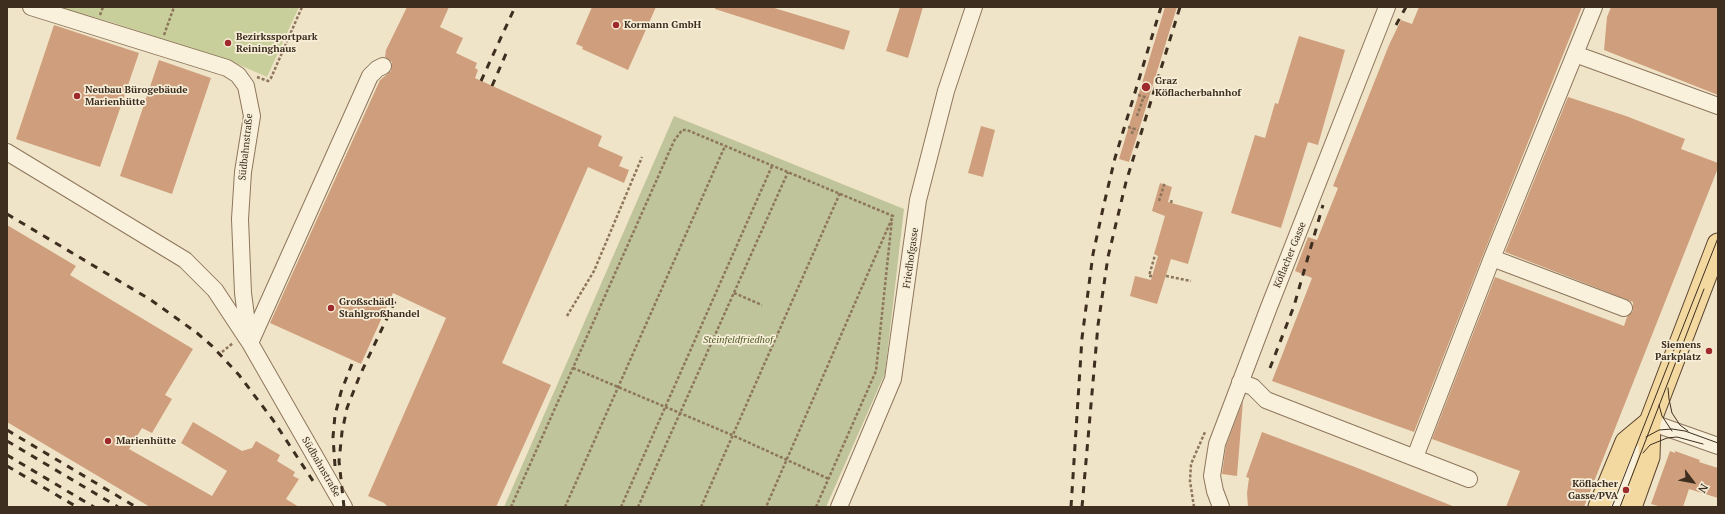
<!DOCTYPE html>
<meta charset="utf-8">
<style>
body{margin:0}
#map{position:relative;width:1725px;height:514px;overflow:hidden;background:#f0e4c8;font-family:"PT Serif",serif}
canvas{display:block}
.frame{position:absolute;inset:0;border:8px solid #3d2e20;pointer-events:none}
.north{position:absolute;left:1673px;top:462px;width:40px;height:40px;-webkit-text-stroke:3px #f7eed8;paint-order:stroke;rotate:122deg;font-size:11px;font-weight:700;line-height:16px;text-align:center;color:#3d2e20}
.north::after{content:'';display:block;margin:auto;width:14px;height:18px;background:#3d2e20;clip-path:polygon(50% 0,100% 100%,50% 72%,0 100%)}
</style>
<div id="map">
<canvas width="1725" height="514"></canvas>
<div class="frame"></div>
<div class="north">N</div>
</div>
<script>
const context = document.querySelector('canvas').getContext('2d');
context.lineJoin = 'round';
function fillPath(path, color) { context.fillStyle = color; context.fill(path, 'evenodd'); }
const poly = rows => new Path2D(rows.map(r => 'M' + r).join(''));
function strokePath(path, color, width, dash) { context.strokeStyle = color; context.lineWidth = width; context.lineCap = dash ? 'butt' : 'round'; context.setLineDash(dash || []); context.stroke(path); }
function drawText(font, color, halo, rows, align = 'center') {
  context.font = font + ' "PT Serif",serif'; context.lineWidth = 3.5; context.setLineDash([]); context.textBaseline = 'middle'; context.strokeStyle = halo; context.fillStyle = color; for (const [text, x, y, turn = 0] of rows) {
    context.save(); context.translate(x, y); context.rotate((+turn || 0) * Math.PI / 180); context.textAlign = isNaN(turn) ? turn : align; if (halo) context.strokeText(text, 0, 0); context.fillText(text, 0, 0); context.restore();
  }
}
const green = poly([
 [58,7,299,7,267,77,235,63,111,22]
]);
const cemetery = poly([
 [674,116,904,209,885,373,826,507,504,507]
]);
const building = poly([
 [407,7,449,7,440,27,463,38,456,53,477,63,475,68,478,70,475,78,602,136,598,146,623,157,619,166,629,170,624,183,588,167,502,363,551,385,496,507,388,507,384,503,368,496,446,318,393,293,361,364,270,323,380,80,391,71,392,62,385,57,386,50],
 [592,7,656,7,628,70,582,49,583,47,576,44],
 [715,7,771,7,850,31,844,50,715,9],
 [900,7,923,7,908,58,886,51],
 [1165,7,1177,7,1129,162,1119,159],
 [1419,7,1582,7,1483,255,1414,432,1272,381,1312,278,1295,271,1308,237,1317,240,1338,188,1333,186,1389,45,1401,20,1412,24],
 [1611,7,1718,7,1718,95,1604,50,1607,17],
 [54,25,139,53,100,167,16,139],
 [1299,36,1345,50,1318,145,1308,142,1281,228,1231,213,1255,135,1265,138,1275,103,1278,104],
 [159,60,211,78,172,194,120,176],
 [1568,97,1626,116,1685,139,1681,149,1718,163,1718,168,1584,507,1506,507,1520,471,1432,439,1495,277,1624,326,1627,317,1633,311,1633,302,1505,252],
 [981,126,995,130,983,177,968,173],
 [1160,183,1172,187,1168,202,1203,212,1188,264,1171,259,1157,304,1130,296,1135,276,1151,280,1158,256,1154,254,1165,216,1152,211],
 [7,225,76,266,70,275,193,349,165,395,172,399,152,433,142,428,129,449,212,496,227,471,181,443,193,422,242,451,252,448,256,441,280,455,277,461,295,472,293,476,299,479,286,499,299,507,150,507,7,422],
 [1243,401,1237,476,1222,474,1226,446],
 [1262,432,1355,467,1455,507,1248,507,1247,493,1249,478,1246,477],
 [1670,451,1675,453,1675,451,1700,460,1699,462,1718,468,1718,498,1689,489,1683,507,1662,507,1651,504]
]);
const path = poly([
 [100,15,103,7],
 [164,35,174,7],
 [257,77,268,81,271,78,302,7],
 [1138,95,1148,98],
 [1137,116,1144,96],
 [1128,127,1138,130],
 [1132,134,1133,128],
 [1159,201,1165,182],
 [1171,203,1172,199],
 [1152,276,1149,276,1155,255],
 [1166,276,1191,281],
 [734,293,762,305],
 [567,316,594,271,642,157],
 [222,352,233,343],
 [573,368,732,435,829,479],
 [511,507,674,141,682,130,687,130,893,216,766,507],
 [565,507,725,146],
 [621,507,772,166],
 [638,507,788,172],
 [701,507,840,193],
 [816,507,876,371,892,219],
 [1194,507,1190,481,1191,464,1205,432]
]);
const minor = poly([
 [31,7,227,68,238,75,246,86,252,116,243,172,240,219,243,293,249,339],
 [1575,54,1718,106],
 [7,152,185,260,215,290,250,343,344,507],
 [1492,258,1624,308],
 [250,343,370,76,377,69,383,66],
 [1240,382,1253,387,1266,400,1469,479],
 [1415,457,1492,258,1594,7],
 [839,507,893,379,918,200,946,91,974,7],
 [1221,507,1215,491,1212,476,1217,444,1269,307,1387,7],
 [1616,507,1650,422,1718,446]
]);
const major = poly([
 [1599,507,1626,442,1650,422],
 [1631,507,1649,457,1650,422,1718,244]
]);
const tram = poly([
 [1668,388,1669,399,1672,413,1680,425,1688,431],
 [1659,405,1662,416,1672,431],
 [1646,437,1659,430,1672,429,1685,431,1718,443],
 [1643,453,1650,445,1667,438,1677,437,1703,444],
 [1612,507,1718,238],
 [1620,507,1704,289]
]);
const rail = poly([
 [1396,25,1406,7],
 [481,81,515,7],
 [492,86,508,49],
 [7,214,151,300,197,333,212,346,239,375,273,420,313,481],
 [1270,368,1294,306,1323,205],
 [7,430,136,507],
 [7,441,118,507],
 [7,455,94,507],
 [7,466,77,507],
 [335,466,333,437,335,415,341,392,353,361],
 [344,507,339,461,342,432,347,408,360,375,398,295],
 [1071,507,1082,338,1093,254,1104,204,1115,158,1161,7],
 [1082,507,1098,325,1108,257,1126,182,1180,7]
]);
const markers = [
 [616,25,4,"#9e2a2b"],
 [228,43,4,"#9e2a2b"],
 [1146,87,5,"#9e2a2b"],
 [77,96,4,"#9e2a2b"],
 [331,308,4,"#9e2a2b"],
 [1709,351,4,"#9e2a2b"],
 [108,441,4,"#9e2a2b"],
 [1626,490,4,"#9e2a2b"]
];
const poiNames = [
 ["Kormann GmbH",624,25],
 ["Bezirkssportpark",236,37],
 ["Reininghaus",236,49],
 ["Graz",1155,81],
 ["Köflacherbahnhof",1155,93],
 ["Neubau Bürogebäude",85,90],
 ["Marienhütte",85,102],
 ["Großschädl",339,302],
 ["Stahlgroßhandel",339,314],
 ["Siemens",1701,345,"right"],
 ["Parkplatz",1701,357,"right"],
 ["Marienhütte",116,441],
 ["Köflacher",1618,484,"right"],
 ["Gasse/PVA",1618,496,"right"]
];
const streetNames = [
 ["Südbahnstraße",246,147,-84],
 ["Köflacher Gasse",1290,255,-68],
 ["Friedhofgasse",911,258,-82],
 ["Südbahnstraße",321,467,60]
];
const parkNames = [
 ["Steinfeldfriedhof",738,340]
];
fillPath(green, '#c9cf9b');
fillPath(cemetery, '#bfc49a');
fillPath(building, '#cf9f7d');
strokePath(minor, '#8d765c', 18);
strokePath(major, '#5b4430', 23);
strokePath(path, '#8d765c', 2.5, [3, 2]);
strokePath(minor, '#faf1dc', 16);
strokePath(major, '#f3d9a0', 21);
strokePath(tram, '#3d2e20', 1);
strokePath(rail, '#3d2e20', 3, [7, 7]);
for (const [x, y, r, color] of markers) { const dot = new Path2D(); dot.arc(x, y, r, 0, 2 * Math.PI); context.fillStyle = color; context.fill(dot); strokePath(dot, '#f7eed8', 1.5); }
drawText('bold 10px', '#3d2e20', '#f7eed8', poiNames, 'left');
drawText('10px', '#3d2e20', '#f7eed8', streetNames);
drawText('italic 10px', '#4d5a26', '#f7eed8', parkNames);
</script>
